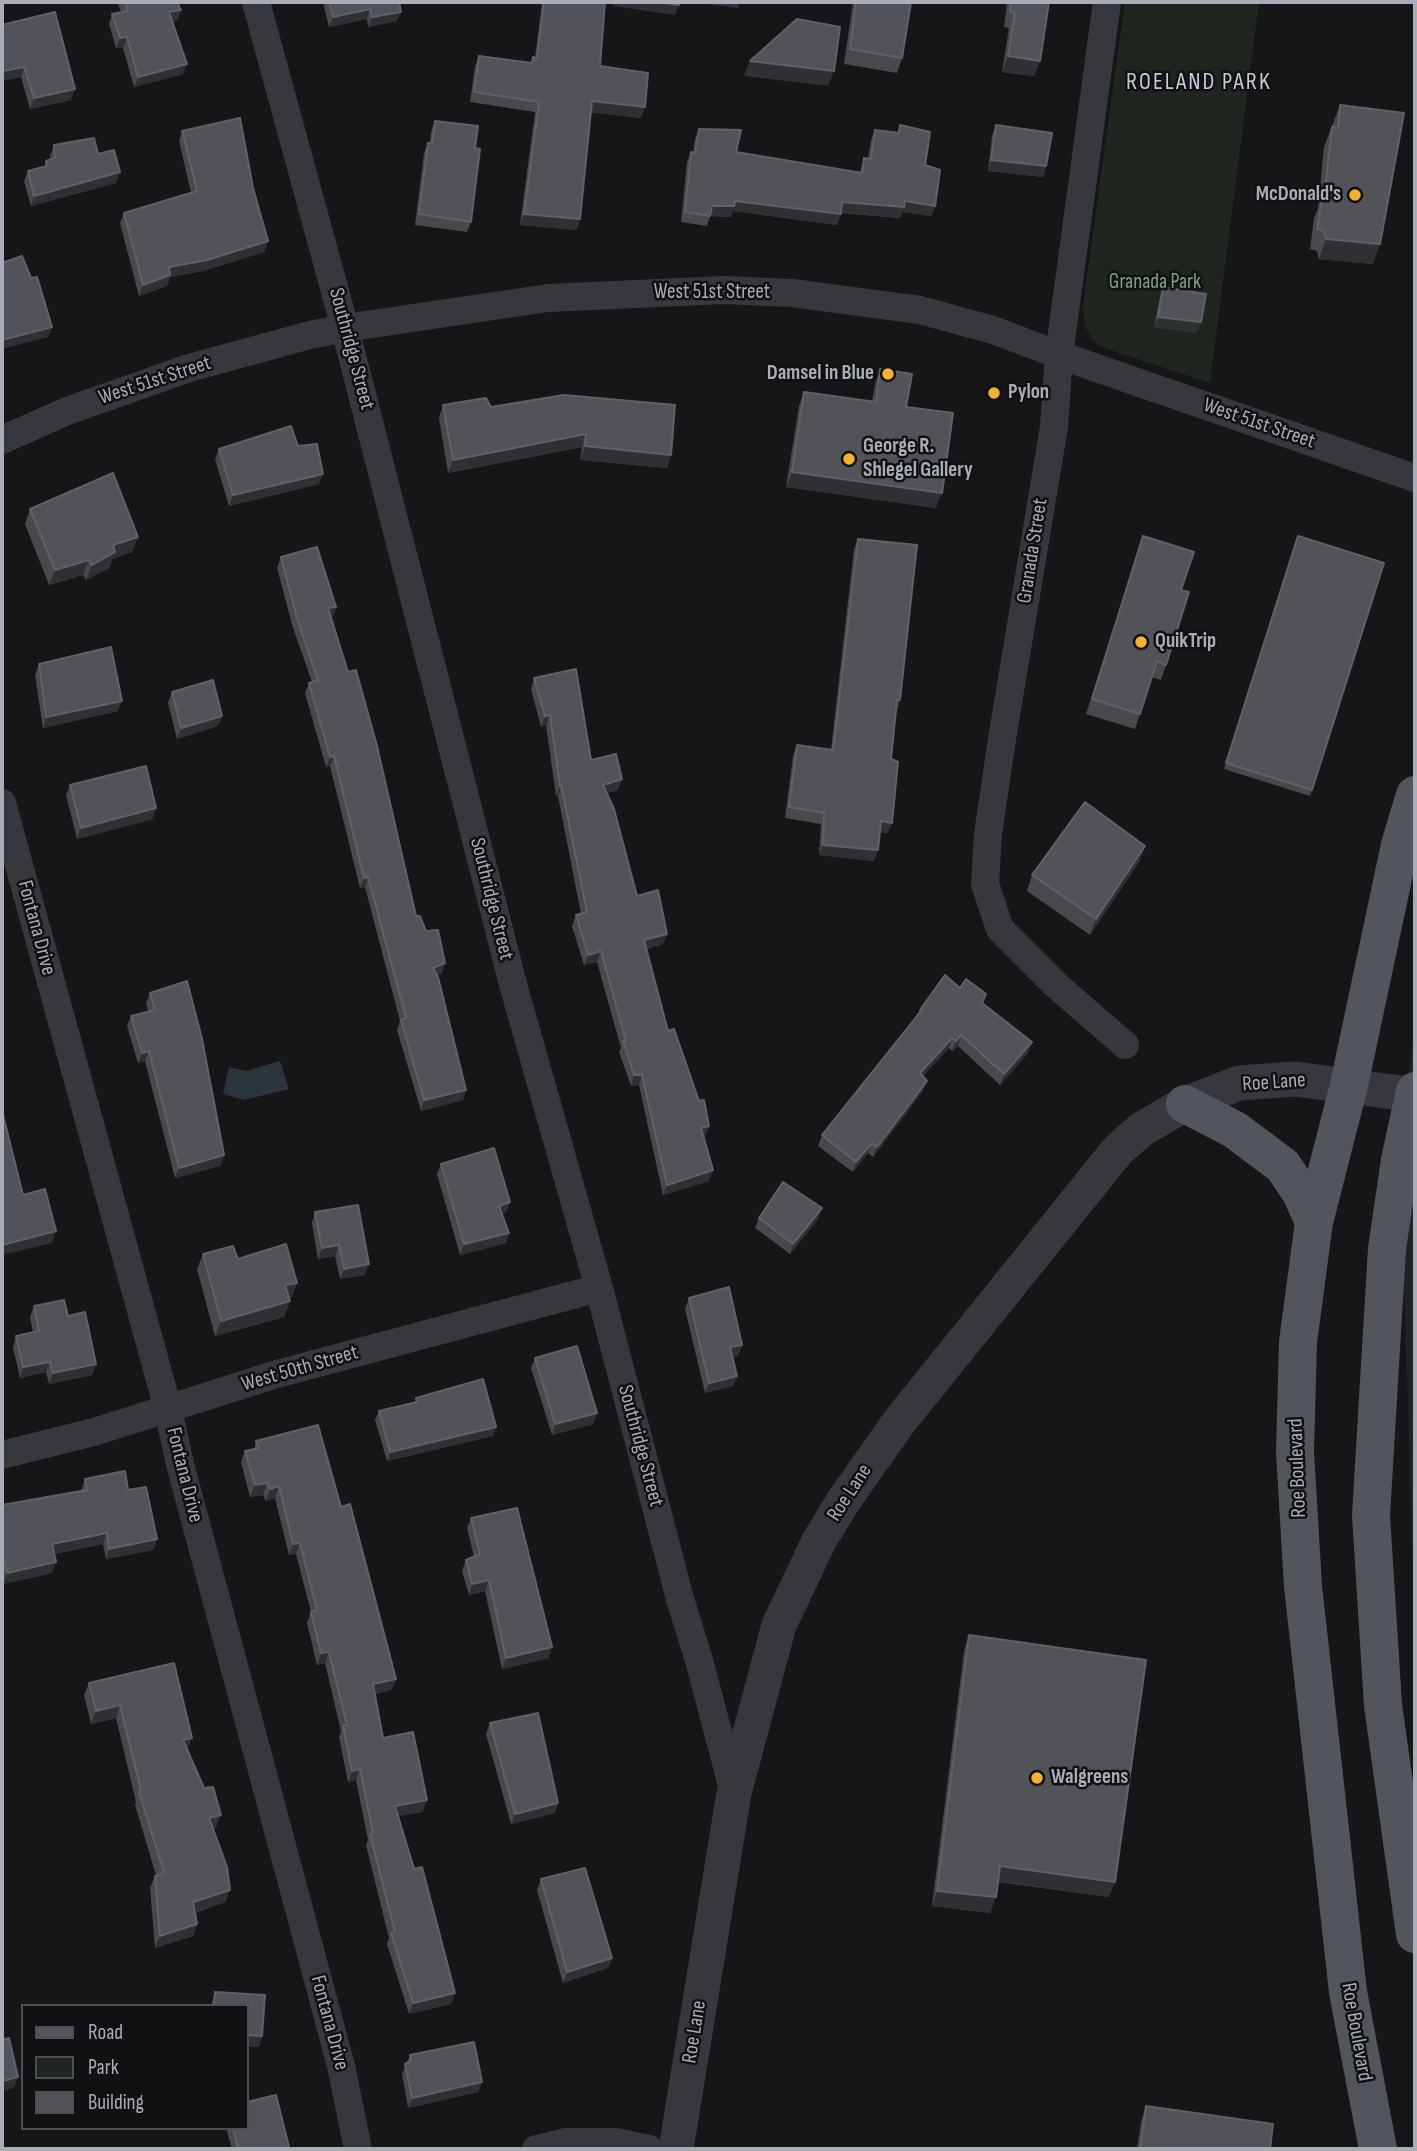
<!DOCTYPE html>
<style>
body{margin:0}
#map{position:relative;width:1417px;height:2151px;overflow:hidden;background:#161618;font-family:"Sofia Sans Condensed",sans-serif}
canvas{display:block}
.frame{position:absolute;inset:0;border:4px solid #a8adb8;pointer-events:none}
.legend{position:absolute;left:21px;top:2004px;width:228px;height:126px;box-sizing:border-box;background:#111113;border:2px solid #4d4f55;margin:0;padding:9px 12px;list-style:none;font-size:21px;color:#a8adb8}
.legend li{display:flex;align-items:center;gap:14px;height:35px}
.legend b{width:35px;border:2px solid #4d4f55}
</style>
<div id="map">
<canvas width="1417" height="2151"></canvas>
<div class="frame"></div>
<ul class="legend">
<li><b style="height:9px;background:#53555c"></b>Road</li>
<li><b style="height:19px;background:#1e261f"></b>Park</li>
<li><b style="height:19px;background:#525359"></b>Building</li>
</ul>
</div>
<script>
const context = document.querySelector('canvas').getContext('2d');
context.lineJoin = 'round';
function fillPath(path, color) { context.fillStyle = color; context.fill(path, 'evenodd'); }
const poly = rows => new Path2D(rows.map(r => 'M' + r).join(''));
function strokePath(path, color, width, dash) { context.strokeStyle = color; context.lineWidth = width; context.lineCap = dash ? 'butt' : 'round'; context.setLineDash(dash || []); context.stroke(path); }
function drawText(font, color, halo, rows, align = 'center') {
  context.font = font + ' "Sofia Sans Condensed",sans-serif'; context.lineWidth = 5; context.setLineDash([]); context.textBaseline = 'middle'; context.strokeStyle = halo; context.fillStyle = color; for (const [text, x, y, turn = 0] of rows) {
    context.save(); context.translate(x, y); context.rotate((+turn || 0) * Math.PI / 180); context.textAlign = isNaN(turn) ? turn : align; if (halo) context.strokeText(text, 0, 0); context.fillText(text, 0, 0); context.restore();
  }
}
const built = poly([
 [1415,1022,1415,1625,1400,1160]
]);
const green = poly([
 [1125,2,1259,2,1210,383,1102,347,1094,341,1085,327,1083,305]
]);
const water = poly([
 [280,1061,289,1089,244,1100,223,1094,229,1067,246,1071]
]);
const minor = poly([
 [256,2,345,328,514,988,599,1288,680,1599,699,1660,734,1793],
 [1107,2,1059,355,1054,427,1002,739,988,834,985,884,1000,929,1057,986,1125,1045],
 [2,440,67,411,189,368,310,335,345,328,548,298,724,290,792,293,920,310,993,330,1059,355,1415,478],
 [2,803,168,1409,180,1464,341,2066,358,2149],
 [2,1455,94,1432,277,1374,599,1288],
 [536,2149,565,2142,616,2142,649,2149]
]);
const tertiary = poly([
 [676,2149,734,1793,779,1625,819,1541,844,1500,899,1422,1118,1150,1142,1129,1185,1104,1239,1083,1295,1079,1415,1095]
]);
const primary = poly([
 [1415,1091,1400,1160,1387,1249,1371,1515,1383,1705,1415,1934],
 [1185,1104,1235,1130,1283,1166,1301,1193,1314,1222],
 [1378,2149,1348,1992,1303,1586,1295,1452,1298,1342,1314,1222,1349,1085,1400,845,1415,795]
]);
const wall = poly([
 [119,2,177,2,181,10,177,21,172,21,183,74,134,87,123,48,116,48,109,24,112,14,121,12,118,4],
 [323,2,399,2,397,21,368,27,367,19,329,27],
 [542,2,605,2,600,66,641,118,591,112,577,230,520,225,535,112,470,102,475,66,479,56,530,63,533,57,535,58],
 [853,2,911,2,902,58,897,73,844,64],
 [1007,2,1049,2,1040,61,1034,76,1002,72,1009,28,1004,27],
 [2,25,71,100,30,109,21,77,2,81],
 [1340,105,1373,264,1319,259,1317,251,1310,249,1314,218,1318,208,1324,147],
 [435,121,475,148,471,222,467,232,415,225,424,153,428,143,430,143,431,132],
 [900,125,925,165,935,206,931,216,903,212,900,218,841,213,837,225,733,211,731,217,710,216,707,226,681,222,687,162,691,152,693,152,695,139,699,129,736,152,860,172,864,158,868,158,871,140,875,130,897,133],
 [996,125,1046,166,1043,177,988,171,992,136],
 [182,131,253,188,268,241,264,252,203,271,170,277,167,286,139,296,120,223,124,213,191,193,179,141],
 [54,145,98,154,116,183,31,206,24,181,28,171,44,167,46,161,50,160,50,156],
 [1163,287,1197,333,1154,327,1160,297],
 [880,369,936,508,786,487,799,406,804,392,872,402,875,384],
 [443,405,491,407,671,455,667,468,580,460,582,447,448,473,439,418],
 [298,446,319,484,229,506,215,459,219,449],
 [30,509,132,552,112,559,109,568,86,580,83,575,49,585,25,524],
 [1143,536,1181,590,1166,665,1161,680,1152,677,1135,729,1086,714],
 [1298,536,1384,563,1310,796,1224,769],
 [858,539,900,700,897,711,896,711,891,759,888,833,880,832,874,861,819,855,821,824,785,818,793,756,797,745,831,750,854,549],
 [281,557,336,607,333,617,331,617,416,916,442,974,437,975,466,1090,463,1100,421,1111,397,1030,400,1021,365,887,360,888,330,766,326,767,305,693,309,683,312,682,293,628,277,568],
 [39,664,118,711,43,728,35,675],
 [534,678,591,760,622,779,618,790,607,793,637,896,663,944,646,949,668,1031,709,1126,705,1137,703,1137,709,1181,663,1195,639,1085,631,1086,619,1052,621,1048,597,962,584,965,572,926,576,915,581,914,558,796,556,796,546,725,541,727,531,689],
 [172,692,222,716,218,726,177,739,168,703],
 [70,785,153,819,77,839,66,795],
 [1145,846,1139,862,1090,935,1027,891,1032,875],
 [960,988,982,1003,1028,1053,1000,1085,958,1046,952,1051,949,1048,923,1076,923,1091,873,1157,868,1153,853,1172,818,1146,822,1135,918,1016,920,1010],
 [150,993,224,1155,220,1166,175,1178,145,1061,138,1063,127,1026,131,1016,148,1011,146,1003],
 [441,1164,510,1202,506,1212,502,1213,509,1233,506,1243,460,1255,437,1174],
 [315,1212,365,1275,340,1279,335,1256,318,1259,312,1223],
 [759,1218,818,1219,790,1254,755,1228],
 [203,1254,238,1259,297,1283,291,1298,289,1298,290,1301,284,1317,215,1336,197,1269],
 [689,1298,742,1345,738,1356,732,1357,737,1376,733,1386,705,1393,685,1309],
 [34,1306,68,1316,96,1364,92,1375,49,1384,46,1372,20,1378,13,1347,16,1336,33,1332,30,1317],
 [535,1358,597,1413,593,1424,552,1435,531,1368],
 [416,1398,496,1427,493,1436,387,1461,375,1420,379,1411,415,1403],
 [256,1441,341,1507,396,1679,391,1690,375,1694,383,1738,427,1800,422,1812,398,1816,455,1993,451,2004,409,2014,387,1944,389,1938,366,1845,368,1840,356,1780,348,1782,339,1737,341,1731,325,1663,317,1665,307,1623,311,1612,296,1554,289,1555,275,1498,266,1501,263,1495,250,1497,241,1462,245,1451,254,1449],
 [85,1479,128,1490,157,1539,153,1550,106,1559,103,1544,54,1554,56,1562,52,1573,3,1584,2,1579,2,1505,81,1491],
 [471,1518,549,1658,502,1669,485,1591,469,1595,462,1571,466,1560,474,1557,467,1528],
 [969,1635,1109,1897,998,1882,990,1913,932,1906,964,1651],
 [89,1683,187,1751,216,1828,213,1829,230,1890,225,1902,195,1913,197,1924,193,1936,155,1948,150,1888,155,1876,156,1875,135,1805,136,1802,116,1718,91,1724,84,1695],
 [490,1723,555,1813,511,1824,486,1734],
 [541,1879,612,1958,608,1968,563,1983,537,1890],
 [215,1992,265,1995,262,2036,259,2047,247,2046,247,2006,211,2006],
 [410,2055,482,2082,478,2092,408,2108,402,2074],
 [1146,2106,1270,2149,1137,2149,1141,2122],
 [226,2128,247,2128,289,2149,232,2149]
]);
const shadedWall = poly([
 [615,2,658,2,679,5,675,15,613,6],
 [691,2,740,2,738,8],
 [370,9,367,19,329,27,333,17],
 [181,10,177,21,166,23,169,12],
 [401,12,397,21,368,27,372,17],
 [127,37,123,48,116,48,120,38],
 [1008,56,1040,61,1034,76,1002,72],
 [750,61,834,71,828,86,744,76],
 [187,64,183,74,134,87,138,77],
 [24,67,21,77,2,81,2,75,3,71],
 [75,89,71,100,30,109,34,98],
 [592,101,645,107,641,118,588,112],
 [991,160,1046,166,1043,177,988,171],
 [120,172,116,183,31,206,34,196],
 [735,201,841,214,837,225,733,211,731,217,708,216,712,206],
 [905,201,935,206,931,216,903,212,900,218,838,212,842,202],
 [524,214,580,219,577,230,520,225],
 [1326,239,1380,244,1373,264,1319,259],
 [268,241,264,252,203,271,170,277,167,286,139,296,143,285,169,267],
 [1158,317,1201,322,1197,333,1154,327],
 [52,327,48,337,2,349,2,340],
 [586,434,582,447,448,473,453,460],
 [585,446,671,455,667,468,580,460],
 [792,472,942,493,936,508,786,487],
 [323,474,319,484,229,506,233,495],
 [138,537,132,552,112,559,109,568,86,580,92,565,113,545],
 [89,560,83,575,49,585,55,570],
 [336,607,333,617,325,619,328,608],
 [897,700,900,700,897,711,893,710],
 [122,701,118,711,43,728,46,717],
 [550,715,546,725,541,727,545,716],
 [222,716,218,726,177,739,181,728],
 [334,756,330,766,326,767,330,757],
 [622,779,618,790,600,795,603,785],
 [561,785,558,796,556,796,560,786],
 [156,808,153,819,77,839,81,828],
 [881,821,892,823,888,833,877,832],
 [823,845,878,850,874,861,819,855],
 [1145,846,1139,862,1090,935,1096,919],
 [368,877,365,887,360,888,364,878],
 [667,934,663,944,640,950,644,940],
 [601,951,597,962,584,965,588,955],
 [445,963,442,974,429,978,433,968],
 [961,1035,958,1046,952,1051,956,1041],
 [952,1038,949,1048,917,1083,920,1073],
 [1032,1042,1028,1053,1000,1085,1004,1074],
 [149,1051,145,1061,138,1063,142,1053],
 [634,1075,642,1075,639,1085,631,1086],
 [927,1081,923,1091,873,1157,877,1147],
 [466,1090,463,1100,421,1111,424,1100],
 [709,1126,705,1137,697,1139,701,1128],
 [872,1143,868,1153,853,1172,856,1162],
 [224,1155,220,1166,175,1178,179,1168],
 [713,1170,709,1181,663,1195,667,1185],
 [510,1202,506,1212,496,1216,499,1206],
 [822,1208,818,1219,790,1254,793,1244],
 [56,1231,52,1243,2,1255,2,1245],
 [509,1233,506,1243,460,1255,464,1244],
 [339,1245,335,1256,318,1259,322,1248],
 [369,1264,365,1275,340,1279,344,1269],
 [297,1283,291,1298,280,1300,285,1285],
 [290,1301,284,1317,215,1336,221,1321],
 [742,1345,738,1356,726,1357,730,1347],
 [50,1362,46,1372,20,1378,23,1367],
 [96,1364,92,1375,49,1384,53,1373],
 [737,1376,733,1386,705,1393,709,1383],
 [597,1413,593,1424,552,1435,555,1424],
 [496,1427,493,1436,387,1461,390,1452],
 [267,1483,263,1495,250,1497,255,1485],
 [279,1486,275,1498,266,1501,270,1489],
 [107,1533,103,1544,48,1555,52,1544],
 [157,1539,153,1550,106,1559,109,1549],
 [300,1543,296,1554,289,1555,293,1544],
 [56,1562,52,1573,3,1584,7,1573],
 [489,1580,485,1591,469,1595,472,1584],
 [552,1647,549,1658,502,1669,506,1658],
 [329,1652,325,1663,317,1665,321,1653],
 [396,1679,391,1690,369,1696,373,1684],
 [120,1705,116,1718,91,1724,96,1711],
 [192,1738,187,1751,183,1740],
 [360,1769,356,1780,348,1782,352,1771],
 [427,1800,422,1812,390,1818,395,1806],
 [558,1803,555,1813,511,1824,515,1814],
 [221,1815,216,1828,204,1831,209,1818],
 [1000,1866,1115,1882,1109,1897,995,1881],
 [230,1890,225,1902,188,1915,193,1902],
 [937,1891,996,1897,990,1913,932,1906],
 [197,1924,193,1936,155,1948,160,1936],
 [612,1958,608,1968,563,1983,567,1972],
 [455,1993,451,2004,409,2014,413,2003],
 [247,2035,262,2036,259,2047,247,2046],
 [18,2077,14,2088,2,2091,2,2081],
 [482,2082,478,2092,408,2108,412,2098]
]);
const building = poly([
 [125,2,177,2,181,10,169,12,187,64,138,77,127,37,120,38,112,14,128,11,125,2],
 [329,2,399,2,401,12,372,17,370,9,333,17,329,2],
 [544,2,605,2,600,66,648,73,645,107,592,101,580,219,524,214,539,102,474,92,479,56,532,63,533,57,537,58,544,2],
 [658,2,679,2,679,5,658,2],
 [856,2,911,2,902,58,850,49,856,2],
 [1011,2,1049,2,1040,61,1008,56,1015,13,1010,12,1011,2],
 [55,12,75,89,34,98,24,67,3,71,2,65,2,25,55,12],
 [797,19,840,27,834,71,750,61,797,19],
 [1340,105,1404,113,1380,244,1326,239,1324,231,1317,229,1322,199,1324,199,1332,127,1338,128,1340,105],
 [240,118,253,188,268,241,207,260,169,267,170,275,143,285,124,213,197,191,182,131,240,118],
 [435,121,478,126,475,148,480,149,471,222,419,214,428,143,432,143,435,121],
 [900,125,930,132,925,165,940,170,935,206,905,201,904,207,842,202,841,214,735,201,734,206,712,206,710,216,685,212,691,152,695,153,699,129,741,130,736,152,862,173,864,158,871,159,875,130,899,133,900,125],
 [996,125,1052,133,1046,166,991,160,996,125],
 [94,138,98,154,114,150,120,172,34,196,28,171,47,166,46,161,55,158,54,145,94,138],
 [22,256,31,278,37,277,52,327,2,340,2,293,4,292,2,281,2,263,22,256],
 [1163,287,1206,294,1201,322,1158,317,1163,287],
 [880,369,912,374,906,407,953,413,942,493,792,472,804,392,876,402,880,369],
 [564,395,675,405,671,455,585,446,586,434,453,460,443,405,486,398,491,407,564,395],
 [291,426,298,446,317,444,323,474,233,495,219,449,291,426],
 [113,473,138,537,113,545,115,552,92,565,89,560,55,570,30,509,113,473],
 [1143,536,1194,552,1181,590,1189,592,1166,665,1157,661,1140,714,1092,699,1143,536],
 [1298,536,1384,563,1312,790,1226,763,1298,536],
 [858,539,917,545,900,700,897,700,891,759,898,762,892,823,881,821,878,850,823,845,824,813,789,807,797,745,833,750,858,539],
 [317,547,336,607,328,608,348,672,356,670,377,746,416,916,420,916,426,931,438,930,445,963,433,968,438,977,466,1090,424,1100,401,1020,406,1018,368,877,364,878,334,756,330,757,309,683,318,680,297,618,281,557,317,547],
 [111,647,122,701,46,717,39,664,111,647],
 [576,669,591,760,616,754,622,779,603,785,614,809,637,896,658,890,667,934,644,940,668,1031,674,1029,699,1101,704,1100,709,1126,701,1128,713,1170,667,1185,642,1075,634,1075,623,1041,626,1041,601,951,588,955,576,915,587,912,561,785,560,786,550,715,545,716,534,678,576,669],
 [213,680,222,716,181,728,172,692,213,680],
 [146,766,156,808,81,828,70,785,146,766],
 [1085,802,1145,846,1096,919,1032,875,1085,802],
 [945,975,960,988,966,979,986,994,982,1003,1032,1042,1004,1074,961,1035,956,1041,952,1038,920,1073,927,1081,877,1147,872,1143,856,1162,822,1135,921,1011,920,1010,945,975],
 [187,981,202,1039,224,1155,179,1168,149,1051,142,1053,131,1016,155,1010,150,993,187,981],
 [2,1111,23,1195,45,1189,56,1231,2,1245,2,1111],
 [494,1148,510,1202,499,1206,509,1233,464,1244,441,1164,494,1148],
 [783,1182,822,1208,793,1244,759,1218,783,1182],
 [358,1205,369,1264,344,1269,339,1245,322,1248,315,1212,358,1205],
 [286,1244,297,1283,285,1285,290,1301,221,1321,203,1254,233,1246,238,1259,286,1244],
 [729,1287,742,1345,730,1347,737,1376,709,1383,689,1298,729,1287],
 [64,1300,68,1316,85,1312,96,1364,53,1373,50,1362,23,1367,16,1336,39,1331,34,1306,64,1300],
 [577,1346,597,1413,555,1424,535,1358,577,1346],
 [483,1379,496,1427,390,1452,379,1411,417,1402,416,1398,483,1379],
 [318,1425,341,1507,350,1504,396,1679,373,1684,383,1738,413,1732,427,1800,395,1806,414,1869,422,1867,455,1993,413,2003,391,1933,395,1932,370,1834,373,1833,360,1769,352,1771,343,1726,347,1725,329,1652,321,1653,311,1612,317,1610,300,1543,293,1544,279,1486,270,1489,267,1483,255,1485,245,1451,259,1448,256,1441,318,1425],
 [125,1471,128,1490,146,1487,157,1539,109,1549,107,1533,52,1544,56,1562,7,1573,2,1550,2,1505,87,1490,85,1479,125,1471],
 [517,1508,552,1647,506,1658,489,1580,472,1584,466,1560,480,1554,471,1518,517,1508],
 [969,1635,1146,1660,1115,1882,1000,1866,996,1897,937,1891,969,1635],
 [174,1663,192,1738,183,1740,204,1788,213,1787,221,1815,209,1818,227,1867,230,1890,193,1902,197,1924,160,1936,155,1876,164,1873,139,1792,141,1791,120,1705,96,1711,89,1683,174,1663],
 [538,1713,558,1803,515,1814,490,1723,538,1713],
 [585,1868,612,1958,567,1972,541,1879,585,1868],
 [215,1992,265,1995,262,2036,247,2035,247,2006,214,2006,215,1992],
 [9,2038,18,2077,2,2081,2,2040,9,2038],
 [474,2042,482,2082,412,2098,405,2064,411,2061,410,2055,474,2042],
 [276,2095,289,2147,282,2149,238,2149,233,2128,247,2128,247,2102,276,2095],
 [1146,2106,1273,2124,1270,2149,1140,2149,1146,2106]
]);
const markers = [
 [1355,195,7,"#f2b134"],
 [888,374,7,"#f2b134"],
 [994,393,7,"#f2b134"],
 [849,459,7,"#f2b134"],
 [1141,642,7,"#f2b134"],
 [1037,1778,7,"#f2b134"]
];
const poiNames = [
 ["McDonald's",1341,195,"right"],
 ["Damsel in Blue",874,374,"right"],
 ["Pylon",1008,393],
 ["George R.",863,447],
 ["Shlegel Gallery",863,471],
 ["QuikTrip",1155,642],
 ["Walgreens",1051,1778]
];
const parkNames = [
 ["Granada Park",1155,283]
];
const streetNames = [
 ["West 51st Street",712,293],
 ["Southridge Street",351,349,75],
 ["West 51st Street",155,381,-18],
 ["West 51st Street",1259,424,19],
 ["Granada Street",1033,551,-81],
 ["Southridge Street",491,899,76],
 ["Fontana Drive",36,928,75],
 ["Roe Lane",1274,1083,-4],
 ["West 50th Street",300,1369,-16],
 ["Southridge Street",640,1446,75],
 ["Roe Boulevard",1298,1468,-92],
 ["Fontana Drive",184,1475,76],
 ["Roe Lane",850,1493,-57],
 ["Fontana Drive",329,2023,75],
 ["Roe Lane",695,2032,-81],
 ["Roe Boulevard",1356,2032,80]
];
const quarterNames = [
 ["ROELAND PARK",1199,83]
];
fillPath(built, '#222225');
fillPath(green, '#1e261f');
fillPath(water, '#2c353c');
strokePath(minor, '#37383d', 28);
strokePath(tertiary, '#37383d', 35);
strokePath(primary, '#53555c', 38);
fillPath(wall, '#47494d');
fillPath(shadedWall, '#2f3033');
fillPath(building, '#525359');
strokePath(building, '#5f6168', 2);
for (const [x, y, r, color] of markers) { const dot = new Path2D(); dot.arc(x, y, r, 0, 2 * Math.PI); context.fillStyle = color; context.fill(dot); strokePath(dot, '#111113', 2.5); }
drawText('bold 21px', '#a8adb8', '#111113', poiNames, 'left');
drawText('21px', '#7fa381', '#111113', parkNames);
drawText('21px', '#a8adb8', '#111113', streetNames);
context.letterSpacing = '2px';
drawText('24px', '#c9ccd4', '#111113', quarterNames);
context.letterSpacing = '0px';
</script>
